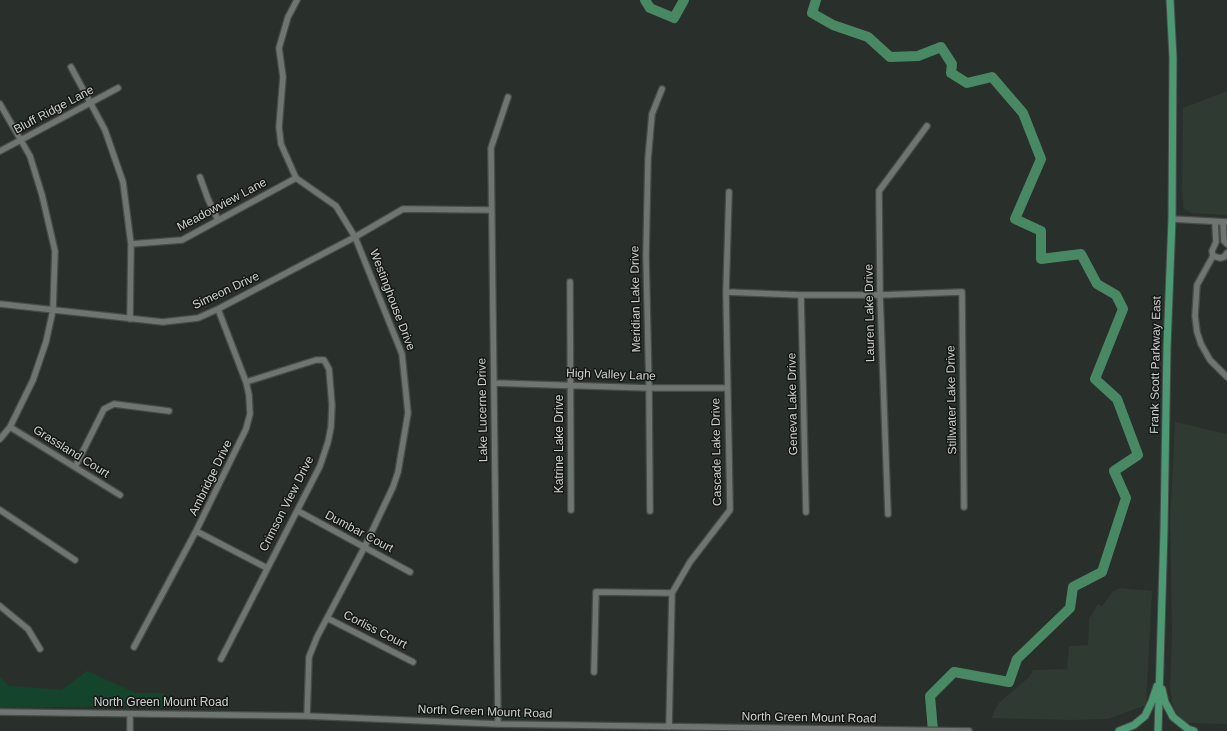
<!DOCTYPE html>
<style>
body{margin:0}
canvas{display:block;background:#292f2b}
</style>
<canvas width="1227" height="731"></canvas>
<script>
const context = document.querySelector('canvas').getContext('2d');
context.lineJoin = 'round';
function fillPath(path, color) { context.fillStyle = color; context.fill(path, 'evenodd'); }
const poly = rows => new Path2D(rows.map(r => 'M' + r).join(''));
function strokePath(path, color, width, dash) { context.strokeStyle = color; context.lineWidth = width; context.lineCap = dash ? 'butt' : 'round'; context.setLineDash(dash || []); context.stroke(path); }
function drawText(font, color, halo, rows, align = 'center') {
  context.font = font + ' Arial,sans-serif'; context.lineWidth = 3; context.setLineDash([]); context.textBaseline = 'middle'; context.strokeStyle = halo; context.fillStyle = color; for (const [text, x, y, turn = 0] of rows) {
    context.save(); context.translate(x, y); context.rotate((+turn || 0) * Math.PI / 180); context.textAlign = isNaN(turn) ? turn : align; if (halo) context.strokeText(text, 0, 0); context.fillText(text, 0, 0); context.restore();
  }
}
const built = poly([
 [1227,91,1227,215,1191,213,1186,210,1183,207,1182,188,1183,108],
 [1175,422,1227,434,1227,724,1189,723,1181,720,1173,709,1170,689,1172,632,1170,523],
 [1120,588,1152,591,1146,705,1108,719,1072,720,992,718,994,711,999,703,1029,677,1033,670,1067,669,1069,646,1088,645,1089,619,1098,604,1102,606,1113,591]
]);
const green = poly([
 [87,671,136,693,164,693,167,707,120,706,0,708,0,677,9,686,62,690]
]);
const river = poly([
 [645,0,650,8,674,18,684,0],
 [816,0,812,13,833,25,868,37,890,57,918,56,941,47,952,64,951,73,967,83,992,77,1023,113,1041,159,1015,219,1041,231,1041,259,1081,254,1097,284,1116,295,1123,309,1095,379,1117,399,1138,455,1114,471,1126,498,1102,572,1073,587,1070,608,1017,659,1009,682,954,672,930,696,933,731]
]);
const minor = poly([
 [297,0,288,17,279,48,283,77,279,127,281,144,296,178,336,206,355,237,402,354,408,413,398,472,393,487,364,548,317,637,309,657,307,716],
 [71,67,105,130,123,182,131,244,130,319],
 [0,151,118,88],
 [200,177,208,199,218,220],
 [1172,219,1227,222],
 [1215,222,1216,242,1212,251,1213,256,1197,285,1195,316,1197,332,1201,344,1210,360,1227,377],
 [1223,222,1224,241,1227,244],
 [131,244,182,240,296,178],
 [1213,256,1220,258,1224,257,1227,253],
 [570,282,571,510],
 [726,292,729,192],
 [801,295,806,512],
 [0,304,163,322,198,318,218,309,355,237,403,209,491,210],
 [494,383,649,388,727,388],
 [10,427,120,495],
 [0,439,10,427,33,380,46,342,53,310,55,251,42,195,30,156,0,104],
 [75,467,104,409,114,404,169,411],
 [0,510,75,560],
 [298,511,410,572],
 [650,511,649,388,646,256,648,159,652,114,662,89],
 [888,514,880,295,879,191,927,126],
 [196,531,267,568],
 [0,606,28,629,40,649],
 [327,618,413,662],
 [134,647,196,531,246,429,250,414,249,395,246,382,218,309],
 [221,659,320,466,328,442,331,427,332,405,329,369,324,360,316,360,246,382],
 [594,672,596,592,672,593],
 [0,712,307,716,498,724,969,731],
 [498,724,491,148,508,97],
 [669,727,672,593,690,562,730,510,726,292,801,295,880,295,962,292,964,507],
 [130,731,130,714]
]);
const major = poly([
 [1162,689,1165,702,1173,717,1188,729,1194,731],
 [1119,731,1134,725,1145,716,1152,701,1157,686],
 [1158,731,1164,530,1167,347,1172,219,1173,58,1170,0]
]);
const streetNames = [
 ["Bluff Ridge Lane",54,110,-28],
 ["Meadowview Lane",222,205,-28],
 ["Simeon Drive",226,291,-25],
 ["Meridian Lake Drive",636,299,-91],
 ["Westinghouse Drive",392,300,69],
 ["Lauren Lake Drive",870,313,-91],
 ["Frank Scott Parkway East",1156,365,-89],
 ["High Valley Lane",611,375,2],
 ["Stillwater Lake Drive",952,400,-91],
 ["Geneva Lake Drive",793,404,-91],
 ["Lake Lucerne Drive",483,410,-91],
 ["Katrine Lake Drive",560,444,-90],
 ["Grassland Court",71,452,32],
 ["Cascade Lake Drive",717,452,-91],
 ["Ambridge Drive",211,478,-64],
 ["Crimson View Drive",287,504,-63],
 ["Dumbar Court",359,532,28],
 ["Corliss Court",375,630,27],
 ["North Green Mount Road",161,703],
 ["North Green Mount Road",485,712,2],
 ["North Green Mount Road",809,718,1]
];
fillPath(built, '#2e3a32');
fillPath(green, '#14452c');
strokePath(river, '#488964', 10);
strokePath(minor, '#474c49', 8);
strokePath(major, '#474c49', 9);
strokePath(minor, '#6f7671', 5.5);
strokePath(major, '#4d9973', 7);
drawText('12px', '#cfd3d0', '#141715', streetNames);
</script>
